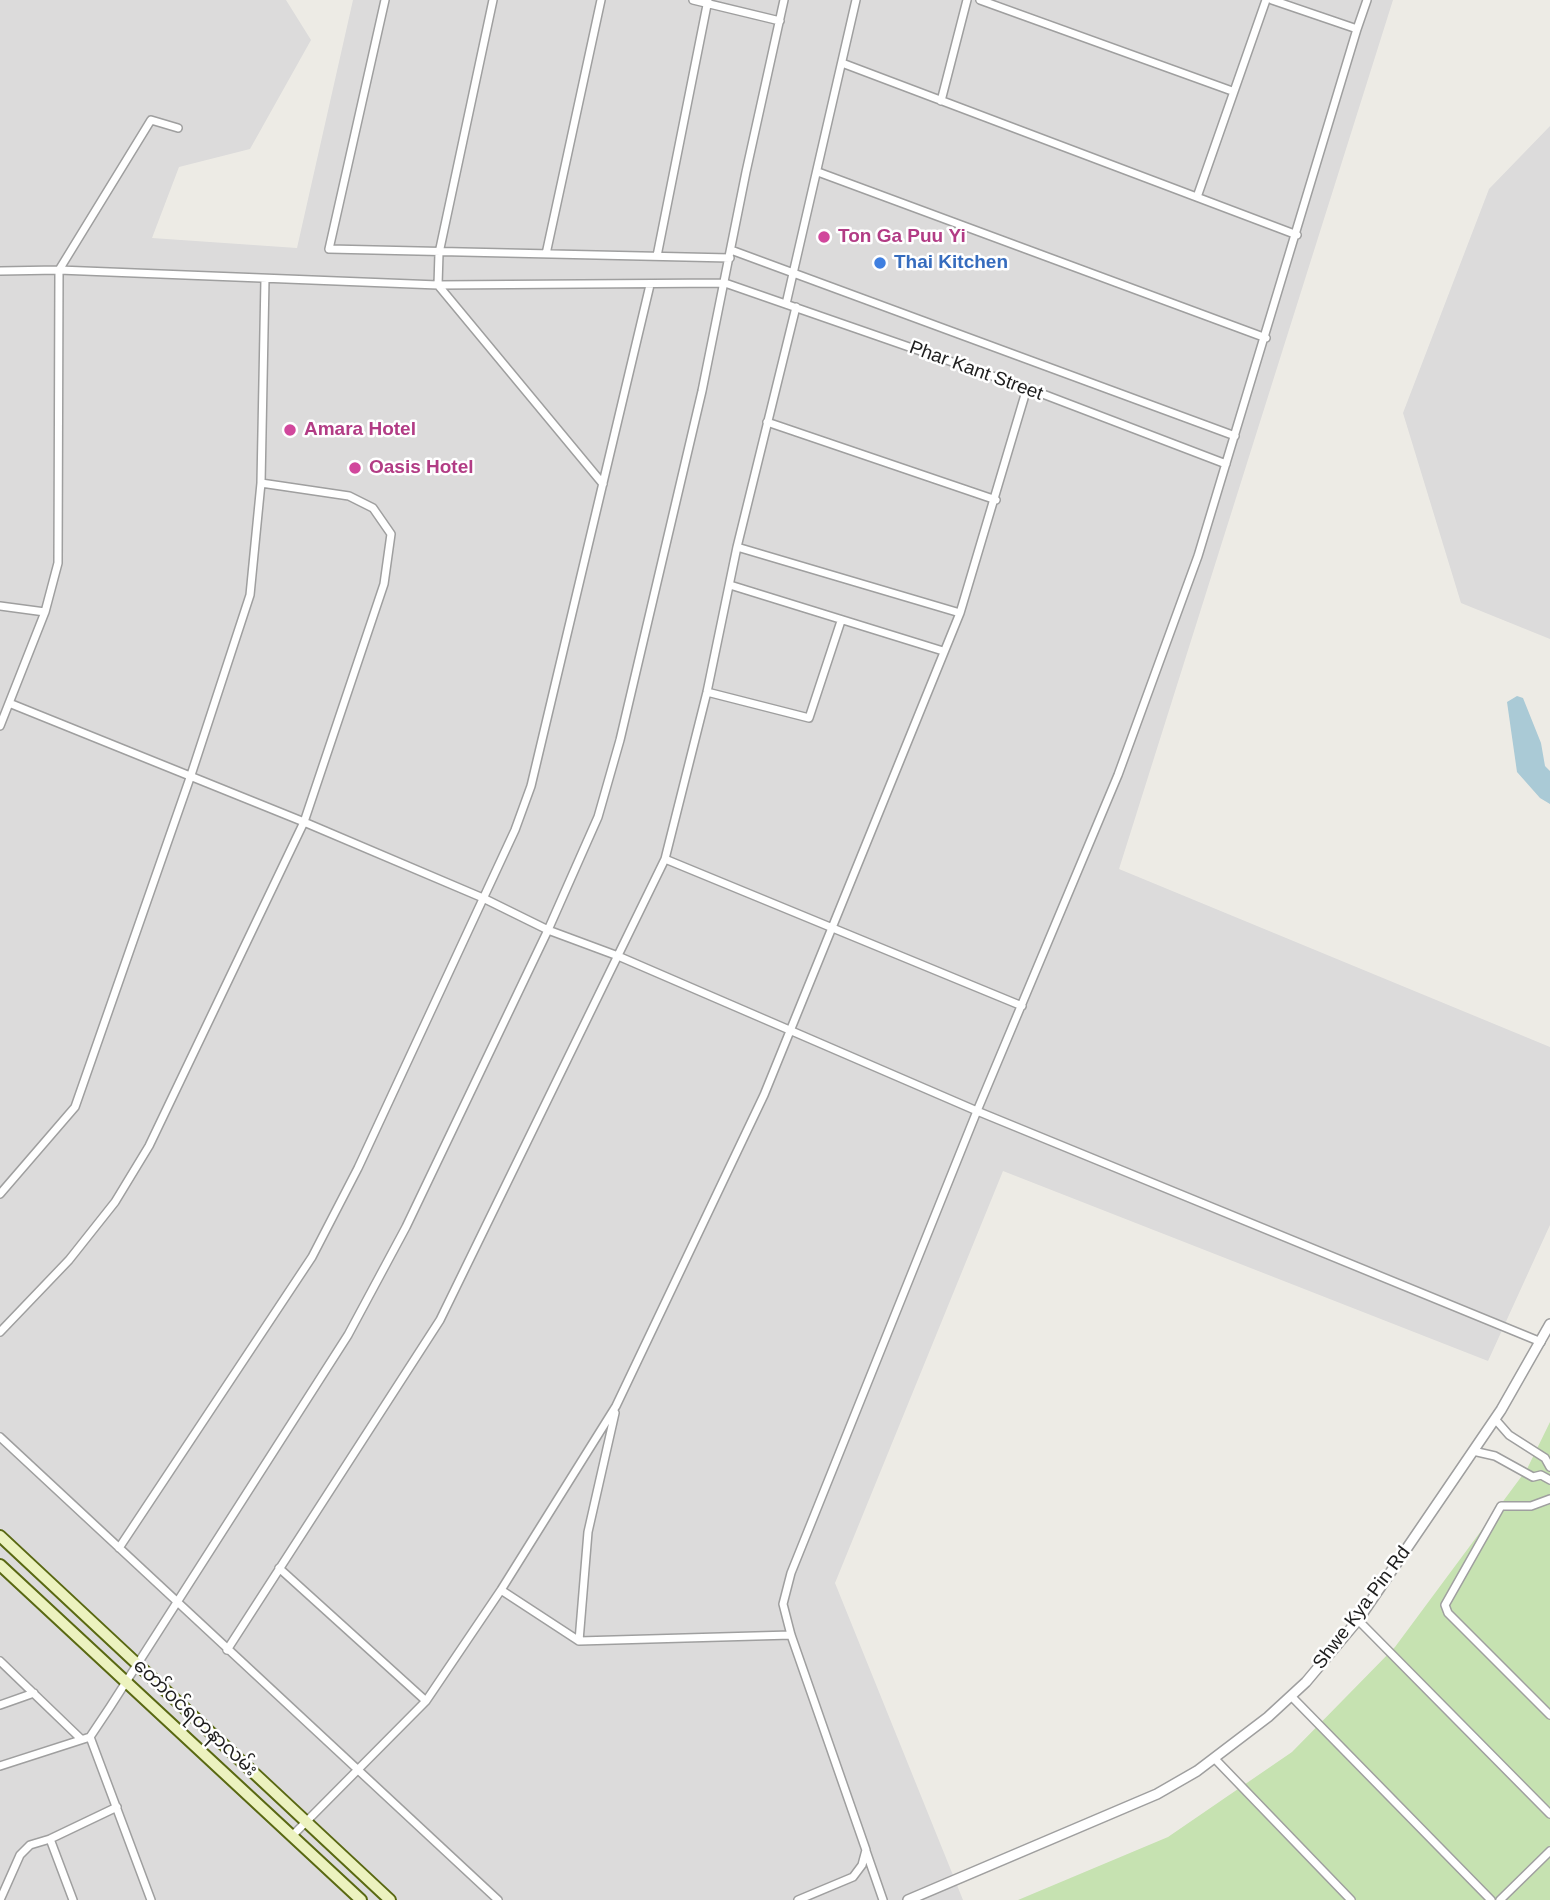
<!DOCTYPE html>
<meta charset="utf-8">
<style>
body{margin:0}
canvas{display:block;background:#edebe5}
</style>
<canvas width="1550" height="1900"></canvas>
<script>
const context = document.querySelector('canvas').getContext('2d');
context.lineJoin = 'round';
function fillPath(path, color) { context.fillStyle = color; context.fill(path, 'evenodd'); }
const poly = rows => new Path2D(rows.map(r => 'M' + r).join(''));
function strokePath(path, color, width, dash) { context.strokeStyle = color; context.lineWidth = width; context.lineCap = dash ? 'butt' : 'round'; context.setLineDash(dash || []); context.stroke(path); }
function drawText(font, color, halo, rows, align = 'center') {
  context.font = font + ' Arial,"Noto Sans Myanmar",sans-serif'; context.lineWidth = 5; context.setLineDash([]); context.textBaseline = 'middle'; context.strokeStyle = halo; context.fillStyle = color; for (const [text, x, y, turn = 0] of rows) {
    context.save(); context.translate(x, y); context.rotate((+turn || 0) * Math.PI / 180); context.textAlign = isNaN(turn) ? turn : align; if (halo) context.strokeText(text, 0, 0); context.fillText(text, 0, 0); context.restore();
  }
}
const residential = poly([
 [0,0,286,0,311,40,250,149,179,167,152,238,297,248,353,0,1393,0,1119,869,1550,1047,1550,1225,1488,1361,1003,1171,835,1583,963,1900,0,1900],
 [1550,126,1550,639,1461,603,1403,413,1489,189]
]);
const grass = poly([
 [1550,1422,1550,1900,1018,1900,1168,1837,1292,1752,1395,1647,1527,1469]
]);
const water = poly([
 [1517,696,1523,698,1541,743,1545,766,1550,771,1550,804,1540,798,1517,772,1507,702]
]);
const minor = poly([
 [385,0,329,249,730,258],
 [493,0,439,253,438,285,603,484],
 [693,0,780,21],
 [980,0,1232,91],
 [1272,0,1357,29,1367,0],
 [842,63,1297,235],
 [941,101,967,0],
 [818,172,1266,338],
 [1197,197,1266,0],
 [731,250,1235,436],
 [546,254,601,0],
 [657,256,708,0],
 [0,271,59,270,438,285,725,283,1027,388,1226,464],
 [786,304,856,0],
 [767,422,996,500],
 [737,547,960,613],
 [730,585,943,651],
 [0,606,45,612],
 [707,692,809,718,841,621],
 [9,703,304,822,483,898,548,930,618,956,977,1111,1541,1342],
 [0,726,45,612,58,563,59,270,151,120,178,128],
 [665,859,1022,1006],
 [0,1194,75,1107,191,775,250,595,261,483,265,279],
 [0,1332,69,1260,115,1202,149,1146,304,822,384,584,391,534,373,508,349,496,261,483],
 [1495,1419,1509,1435,1545,1458,1550,1467],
 [0,1437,498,1900],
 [1473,1451,1495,1456,1533,1477,1541,1475,1550,1480],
 [1550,1499,1531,1506,1501,1506,1445,1605,1448,1613,1550,1715],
 [119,1548,312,1257,358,1168,515,830,531,786,650,285],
 [279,1568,426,1701],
 [501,1590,579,1641,791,1635],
 [1358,1620,1550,1814],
 [579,1641,588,1532,615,1413],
 [227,1650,440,1320,665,859,707,692,737,547,796,307],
 [0,1661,80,1738],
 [1291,1696,1491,1900],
 [0,1705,34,1693],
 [90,1737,151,1900],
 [1215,1759,1351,1900],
 [0,1766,90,1737,110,1707,348,1335,406,1227,548,930,598,817,620,740,702,391,746,172,784,0],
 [292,1836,426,1701,501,1590,616,1406,764,1095,960,613,1027,388],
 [50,1839,73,1900],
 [866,1851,883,1900],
 [0,1900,20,1855,30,1845,50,1839,117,1807],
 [798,1900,853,1877,862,1865,866,1850,791,1635,783,1604,791,1573,977,1111,1118,775,1198,556,1357,29],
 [1500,1900,1550,1851]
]);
const tertiary = poly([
 [908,1900,1157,1794,1197,1771,1268,1717,1306,1682,1358,1620,1501,1410,1550,1324]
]);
const secondary = poly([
 [0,1536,390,1900],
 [0,1565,361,1900]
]);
const markers = [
 [824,237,7,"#d1479c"],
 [880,263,7,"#3f7fe0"],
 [290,430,7,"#d1479c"],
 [355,468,7,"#d1479c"]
];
const hotelNames = [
 ["Ton Ga Puu Yi",838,237],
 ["Amara Hotel",304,430],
 ["Oasis Hotel",369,468]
];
const shopNames = [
 ["Thai Kitchen",894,263]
];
const streetNames = [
 ["Phar Kant Street",976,371,20],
 ["Shwe Kya Pin Rd",1362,1608,-53],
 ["တော်ဝင်ရတနာလမ်း",195,1718,43]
];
fillPath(residential, '#dcdbdb');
fillPath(grass, '#c6e2b1');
fillPath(water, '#aacad6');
strokePath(minor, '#9f9f9f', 10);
strokePath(tertiary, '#9f9f9f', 12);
strokePath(secondary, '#596812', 14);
strokePath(minor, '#fff', 7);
strokePath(tertiary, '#fff', 9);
strokePath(secondary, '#ecf2bf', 10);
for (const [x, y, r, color] of markers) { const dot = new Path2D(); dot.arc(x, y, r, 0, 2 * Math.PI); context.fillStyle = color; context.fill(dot); strokePath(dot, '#fff', 2.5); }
drawText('bold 19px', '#b23c85', '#fff', hotelNames, 'left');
drawText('bold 19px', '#366cbe', '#fff', shopNames, 'left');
drawText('19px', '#1e1e1e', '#fff', streetNames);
</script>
